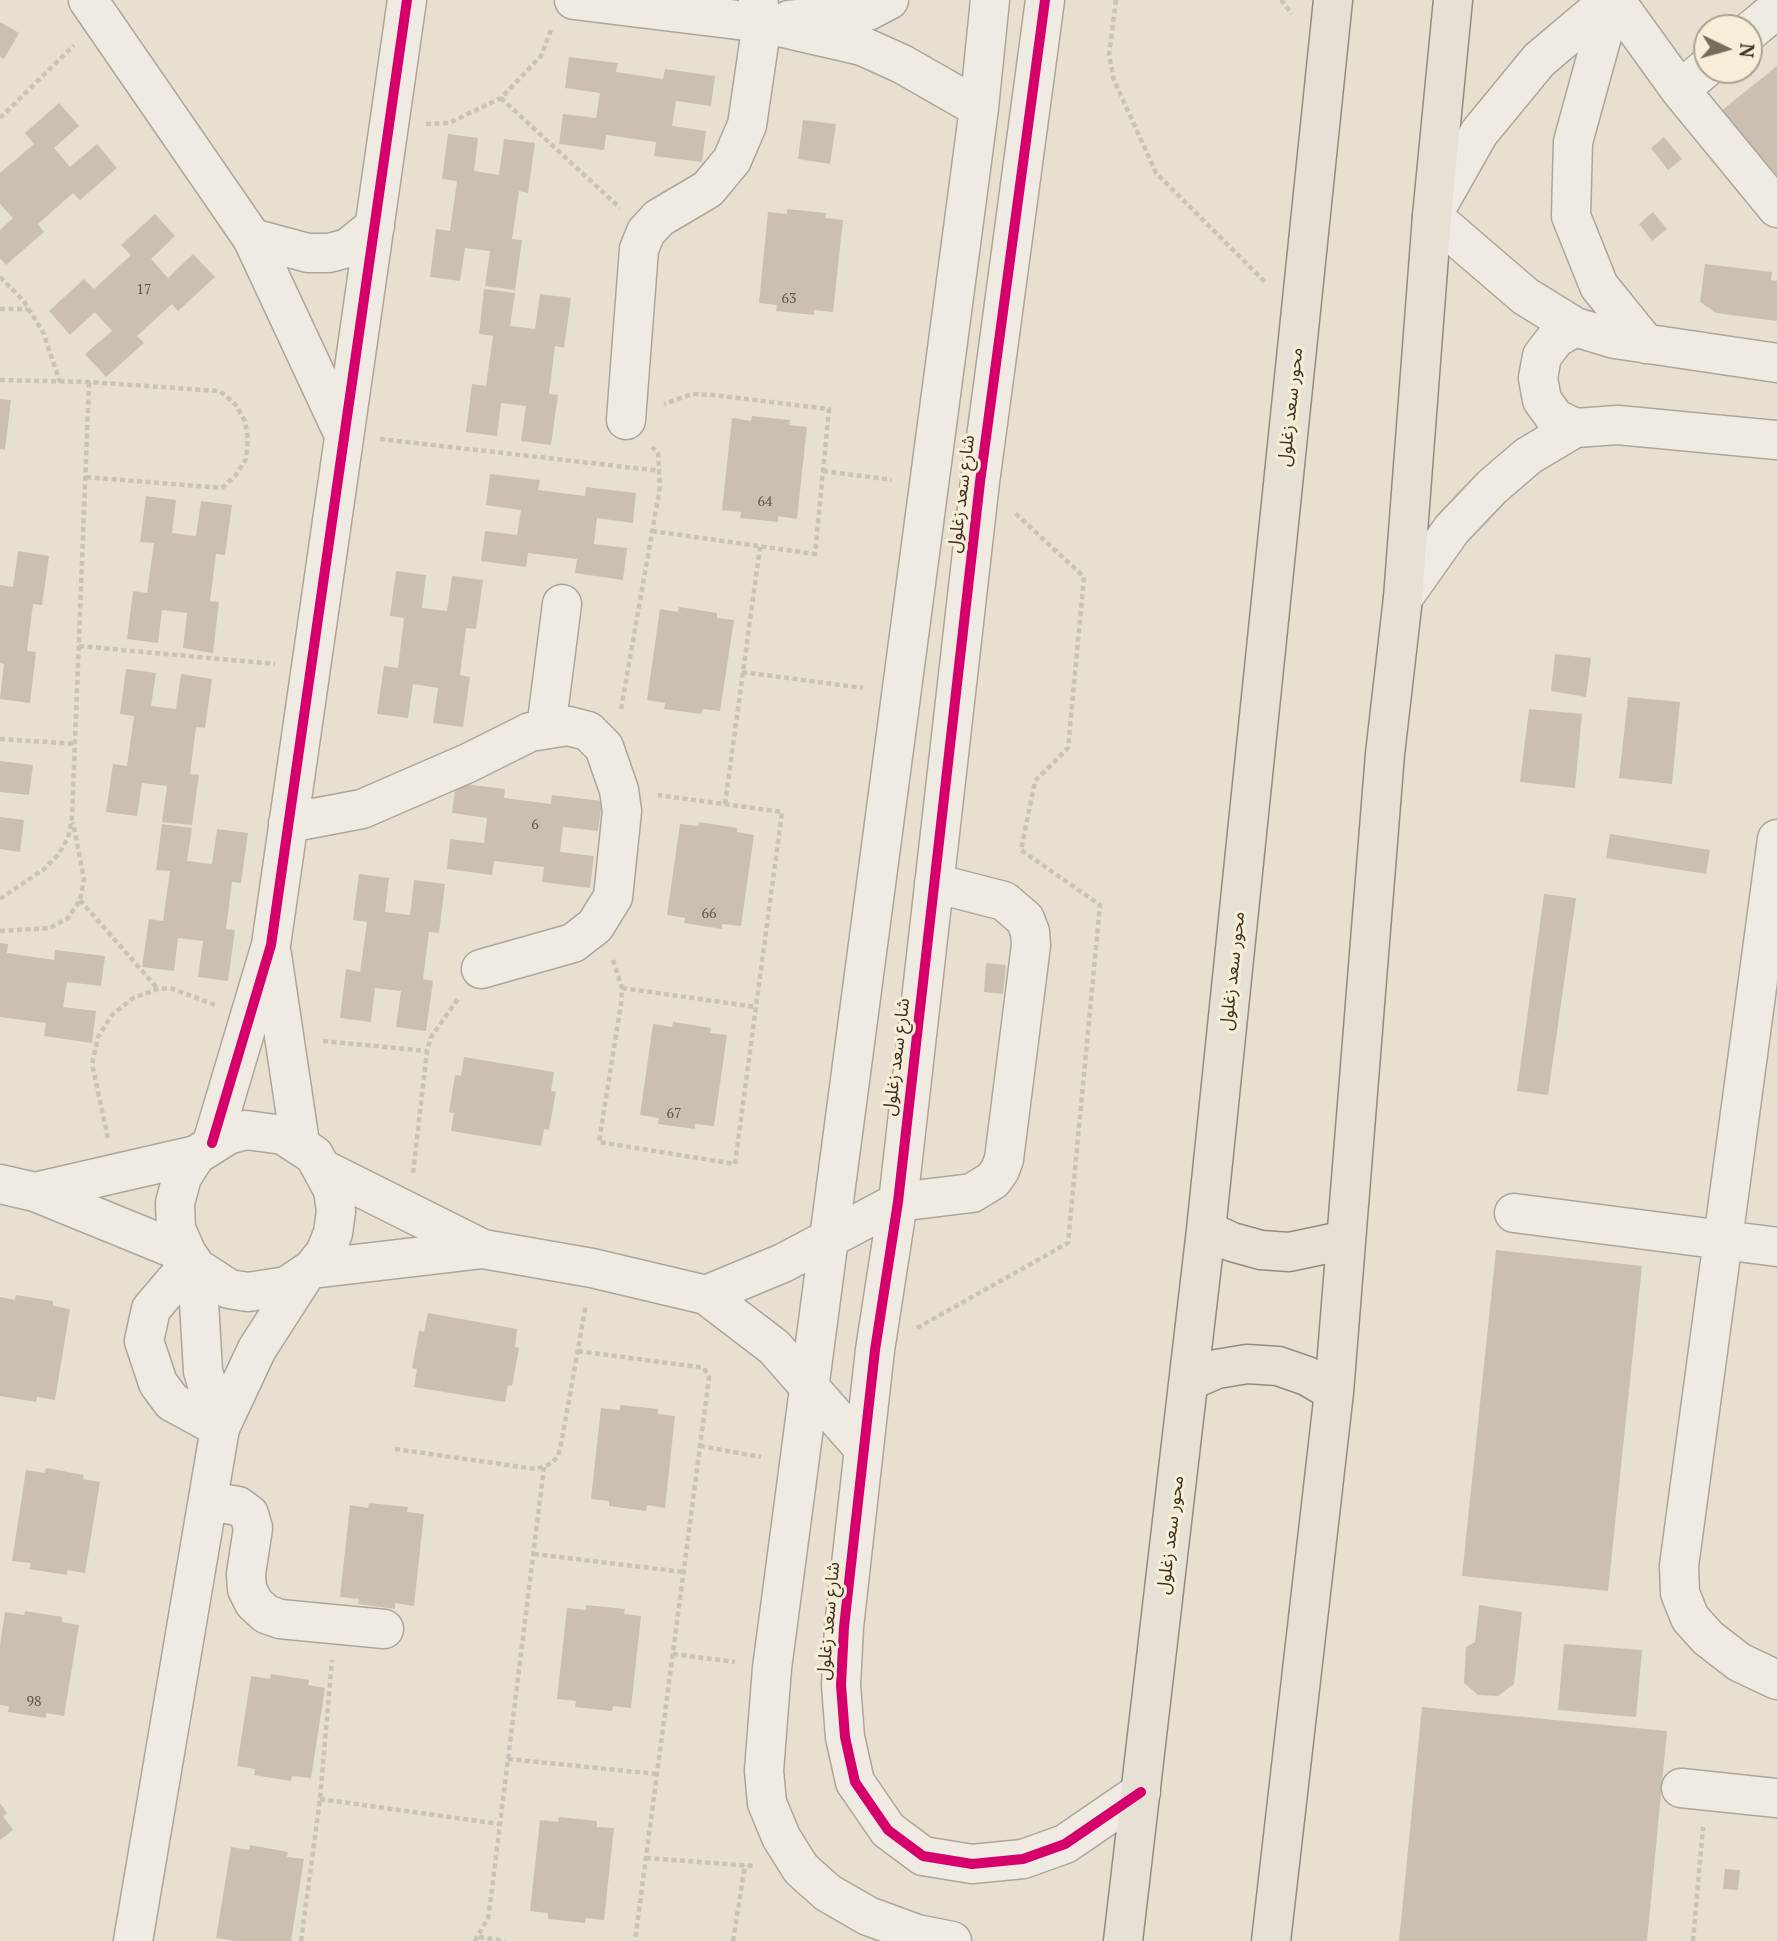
<!DOCTYPE html>
<meta charset="utf-8">
<style>
body{margin:0}
#map{position:relative;width:1777px;height:1941px;overflow:hidden;background:#e7e0d1;font-family:"PT Serif",serif}
canvas{display:block}
.north{position:absolute;left:1693px;top:14px;width:70px;height:70px;box-sizing:border-box;background:#f7eed8;border:2px solid #ada18e;border-radius:50%;rotate:95deg;font-size:19px;font-weight:700;line-height:28px;text-align:center;color:#3d2e20}
.north::after{content:'';display:block;margin:auto;width:24px;height:32px;background:#786c5e;clip-path:polygon(50% 0,100% 100%,50% 72%,0 100%)}
</style>
<div id="map">
<canvas width="1777" height="1941"></canvas>
<div class="north">N</div>
</div>
<script>
const context = document.querySelector('canvas').getContext('2d');
context.lineJoin = 'round';
function fillPath(path, color) { context.fillStyle = color; context.fill(path, 'evenodd'); }
const poly = rows => new Path2D(rows.map(r => 'M' + r).join(''));
function strokePath(path, color, width, dash) { context.strokeStyle = color; context.lineWidth = width; context.lineCap = dash ? 'butt' : 'round'; context.setLineDash(dash || []); context.stroke(path); }
function drawText(font, color, halo, rows, align = 'center') {
  context.font = font + ' "PT Serif","Noto Sans Arabic",serif'; context.lineWidth = 6; context.setLineDash([]); context.textBaseline = 'middle'; context.strokeStyle = halo; context.fillStyle = color; for (const [text, x, y, turn = 0] of rows) {
    context.save(); context.translate(x, y); context.rotate((+turn || 0) * Math.PI / 180); context.textAlign = isNaN(turn) ? turn : align; if (halo) context.strokeText(text, 0, 0); context.fillText(text, 0, 0); context.restore();
  }
}
const building = poly([
 [0,22,19,33,4,59,0,57],
 [569,57,618,63,616,72,663,79,665,69,715,76,711,106,676,101,672,126,706,131,702,162,654,156,656,142,606,135,604,150,559,144,563,114,596,118,600,93,565,88],
 [1777,66,1777,182,1721,111],
 [59,103,79,126,54,148,70,167,97,144,117,168,80,200,73,193,38,224,44,232,6,265,0,258,0,230,13,218,0,204,0,173,34,144,25,133],
 [803,120,836,124,830,164,798,159],
 [448,134,478,138,474,171,499,175,504,139,535,143,528,193,519,191,512,239,522,240,515,290,485,286,490,251,465,248,460,281,430,277,436,229,450,231,457,181,442,179],
 [1664,137,1682,159,1668,170,1651,148],
 [787,209,826,213,825,218,843,220,833,312,814,310,814,315,776,311,777,305,759,303,768,212,787,214],
 [1653,212,1667,229,1652,241,1639,224],
 [155,214,175,236,151,259,168,278,193,254,215,277,178,311,172,304,137,336,144,343,106,377,85,354,112,331,95,312,70,335,49,311,84,279,94,289,131,255,121,245],
 [1705,264,1772,272,1771,280,1777,281,1777,321,1716,313,1700,302],
 [484,289,515,293,510,326,535,329,540,294,571,298,564,348,555,346,549,394,558,395,551,445,521,441,526,406,501,403,497,436,466,432,472,384,486,386,493,336,479,334],
 [0,399,11,400,5,450,0,449],
 [752,416,790,420,789,425,807,427,797,519,778,516,778,522,740,518,741,512,722,510,732,418,751,421],
 [490,474,540,480,538,490,585,496,586,487,636,493,633,523,597,518,594,544,627,548,623,580,575,573,577,559,528,553,526,567,481,561,485,531,517,535,521,510,486,505],
 [146,496,176,500,172,533,196,536,201,501,232,505,225,555,216,554,210,601,219,602,213,653,183,648,187,613,162,610,158,643,127,639,133,591,147,593,154,543,140,542],
 [18,551,49,556,42,605,33,604,27,651,36,652,30,703,0,699,4,664,0,663,0,585,13,587],
 [396,571,426,575,422,608,447,611,452,576,483,580,476,629,466,628,460,675,470,677,463,727,433,723,438,688,413,684,408,718,377,714,384,666,398,668,404,618,390,616],
 [679,607,717,613,717,618,734,620,720,711,703,709,701,714,664,709,665,703,647,700,660,609,678,612],
 [1555,654,1591,658,1586,697,1551,691],
 [126,669,156,673,151,706,176,709,181,674,212,679,205,728,196,727,190,774,199,775,192,825,162,822,167,786,142,783,137,816,106,812,113,764,127,766,134,716,120,714],
 [1628,697,1680,702,1672,784,1619,778],
 [1529,709,1582,714,1575,788,1520,782],
 [0,761,33,765,29,795,0,792],
 [456,783,505,789,504,798,551,804,552,795,602,801,598,831,563,827,560,852,594,856,590,888,542,882,544,867,494,861,492,875,447,869,450,839,484,843,487,818,452,813],
 [0,817,24,820,20,852,0,849],
 [699,822,737,828,737,832,754,835,741,926,722,924,722,929,684,923,685,918,667,915,680,824,698,826],
 [162,824,192,828,187,861,212,864,217,829,248,833,241,883,232,882,226,929,235,930,228,981,198,977,203,941,178,938,174,971,142,967,149,919,163,921,170,871,156,870],
 [1610,834,1710,850,1706,874,1606,858],
 [359,874,389,878,385,912,410,915,414,880,445,884,439,933,429,932,423,979,433,981,426,1031,396,1027,401,991,375,988,371,1022,340,1018,346,969,360,972,367,922,353,920],
 [1544,894,1576,898,1548,1095,1517,1091],
 [0,943,8,944,7,953,54,960,55,950,105,956,101,986,67,982,63,1007,96,1011,92,1043,44,1036,46,1023,0,1017],
 [986,963,1006,965,1003,994,984,992],
 [673,1022,711,1028,710,1033,727,1035,714,1126,695,1124,695,1129,658,1124,659,1118,640,1115,653,1024,672,1027],
 [464,1057,554,1072,551,1091,556,1092,549,1130,544,1129,541,1146,451,1131,454,1113,449,1112,455,1075,461,1076],
 [1496,1250,1642,1266,1608,1591,1462,1576],
 [16,1295,53,1301,53,1306,70,1309,55,1400,37,1397,36,1402,0,1396,0,1297,15,1300],
 [428,1313,517,1329,515,1347,519,1348,512,1386,508,1385,505,1402,414,1387,417,1369,412,1368,419,1331,424,1332],
 [620,1405,658,1409,658,1414,675,1416,665,1508,647,1505,646,1511,609,1506,609,1501,591,1499,601,1408,620,1410],
 [46,1468,84,1475,83,1479,100,1482,85,1573,67,1570,67,1575,29,1569,31,1563,12,1561,26,1470,45,1473],
 [369,1503,408,1507,407,1512,424,1514,414,1606,395,1603,395,1609,358,1604,359,1599,340,1597,350,1505,368,1508],
 [586,1605,625,1609,624,1614,641,1616,631,1708,613,1706,612,1711,575,1707,576,1701,557,1699,567,1608,586,1610],
 [1479,1605,1522,1612,1514,1684,1498,1696,1478,1695,1464,1683,1466,1647,1475,1642],
 [25,1611,62,1617,62,1622,79,1625,64,1716,46,1713,46,1718,8,1712,9,1706,0,1705,0,1645,5,1612,24,1615],
 [1564,1644,1642,1650,1636,1717,1558,1710],
 [271,1674,309,1680,308,1685,325,1688,311,1778,292,1776,291,1781,254,1775,255,1769,237,1766,251,1676,270,1679],
 [1422,1707,1667,1731,1647,1941,1399,1941],
 [0,1803,7,1813,3,1816,13,1830,0,1840],
 [559,1817,597,1821,597,1827,614,1828,604,1920,586,1918,585,1923,548,1919,548,1913,530,1911,540,1820,558,1822],
 [250,1845,288,1852,287,1857,304,1859,291,1941,236,1941,216,1938,231,1847,249,1850],
 [1725,1869,1740,1870,1738,1890,1723,1889]
]);
const path = poly([
 [1116,0,1109,55,1114,80,1156,173,1266,283],
 [1281,0,1292,14],
 [501,98,620,208],
 [0,118,74,45],
 [426,124,449,123,501,98,541,56,551,30],
 [0,277,23,300,43,332,60,382],
 [0,309,28,309],
 [0,380,89,382,220,391,235,404,245,421,248,439,246,459,236,475,222,488,85,477],
 [380,439,661,471],
 [823,471,892,480],
 [652,531,815,554,829,409,713,395,692,394,664,404],
 [79,646,275,664],
 [742,672,863,688],
 [621,709,660,487,658,453,652,447],
 [0,739,76,744],
 [725,804,760,547],
 [0,899,44,869,58,855,68,838,72,818,89,382],
 [80,900,158,989],
 [0,931,50,928,68,918,80,900,84,879,73,822],
 [613,960,622,988,621,1004,599,1142,735,1164,782,812,658,795],
 [622,988,756,1007],
 [323,1041,427,1051],
 [108,1138,92,1064,98,1037,112,1015,133,998,158,989,170,988,215,1005],
 [413,1173,427,1051,431,1037,458,999],
 [917,1328,1068,1243,1100,905,1021,850,1035,781,1068,748,1084,577,1015,513],
 [578,1351,698,1367,704,1368,709,1378,635,1941],
 [700,1446,761,1457],
 [395,1449,536,1469,552,1463,558,1456,562,1439,586,1304],
 [534,1554,683,1572],
 [673,1654,735,1662],
 [508,1759,657,1774],
 [320,1799,500,1824],
 [646,1858,754,1866],
 [479,1937,505,1941],
 [301,1941,320,1799,332,1660],
 [475,1941,488,1918,491,1897,544,1467],
 [733,1941,745,1865],
 [1693,1941,1703,1827]
]);
const minor = poly([
 [88,0,252,238,344,435],
 [574,0,762,23,862,46,902,64,979,108],
 [1045,0,980,482,898,1202,875,1350,844,1627,841,1685,845,1737,855,1782,888,1830,923,1856,972,1864,1023,1859,1065,1844,1141,1792],
 [1610,0,1539,60,1479,133,1432,216,1525,296,1575,327,1615,339,1777,363],
 [1612,0,1573,142,1571,216,1599,286,1646,344],
 [1615,0,1680,90,1777,208],
 [789,20,868,11,889,0],
 [1749,32,1777,9],
 [1680,90,1707,67],
 [252,238,308,253,329,253,348,248,375,226],
 [626,420,639,249,646,232,659,218,708,189,732,160,747,125,762,23,758,0],
 [1575,428,1555,418,1542,400,1538,378,1542,356,1556,338,1575,327],
 [1403,598,1452,529,1492,487,1528,456,1575,428,1618,425,1777,440],
 [546,729,562,604],
 [288,823,362,809,468,763,530,732,568,726,588,731,604,747,619,790,622,811,613,897,595,926,573,943,481,969],
 [1777,839,1679,1566,1680,1593,1690,1618,1708,1638,1739,1662,1777,1680],
 [272,955,300,1143],
 [212,1143,271,945,407,0],
 [325,1170,483,1249,592,1268,706,1295,774,1347,864,1449],
 [0,1184,35,1192,187,1254],
 [35,1192,196,1155,228,1135,246,1130,283,1135,314,1155,333,1190,336,1211,333,1233,325,1253,312,1269,287,1286,248,1292,229,1289,197,1268,187,1254,176,1229,175,1203,182,1177,196,1155],
 [1514,1213,1777,1247],
 [192,1261,151,1309,144,1341,158,1383,172,1402,220,1428],
 [197,1268,203,1371,220,1428],
 [312,1269,483,1249],
 [706,1295,783,1263,898,1202,972,1193,993,1180,1000,1170,1004,1159,1031,945,1030,932,1025,919,1004,901,934,883],
 [208,1501,238,1506,249,1514,253,1528,246,1574,247,1589,254,1603,266,1614,280,1619,384,1629],
 [1681,1788,1777,1798],
 [133,1941,220,1428,257,1349,304,1276],
 [952,1941,917,1934,868,1916,828,1893,801,1869,781,1837,767,1803,764,1771,772,1668,979,108,990,0]
]);
const major = poly([
 [1206,1230,1232,1242,1261,1250,1289,1252,1346,1240],
 [1189,1381,1217,1369,1247,1364,1278,1366,1307,1376,1334,1392],
 [1123,1941,1206,1230,1333,0],
 [1271,1941,1334,1392,1385,754,1403,598,1432,216,1453,0]
]);
const cycleway = poly([
 [1045,0,980,482,898,1202,875,1350,844,1627,841,1685,845,1737,855,1782,888,1830,923,1856,972,1864,1023,1859,1065,1844,1141,1792],
 [212,1143,271,945,407,0]
]);
const numberNames = [
 ["17",144,290],
 ["63",789,299],
 ["64",765,502],
 ["6",535,825],
 ["66",709,914],
 ["67",674,1114],
 ["98",34,1702]
];
const streetNames = [
 ["محور سعد زغلول",1291,407,-84],
 ["شارع سعد زغلول",962,494,-83],
 ["محور سعد زغلول",1233,971,-84],
 ["شارع سعد زغلول",897,1057,-83],
 ["محور سعد زغلول",1171,1535,-83],
 ["شارع سعد زغلول",829,1621,-85]
];
fillPath(building, '#cbbfb2');
strokePath(minor, '#ada599', 41);
strokePath(major, '#928b80', 41);
strokePath(path, '#c8c2b9', 4.5, [5, 3.5]);
strokePath(minor, '#efebe3', 38);
strokePath(major, '#e6e1d4', 38);
strokePath(cycleway, '#d6006c', 10);
drawText('14px', '#605244', null, numberNames);
drawText('18px', '#3d2e20', '#f7eed8', streetNames);
</script>
